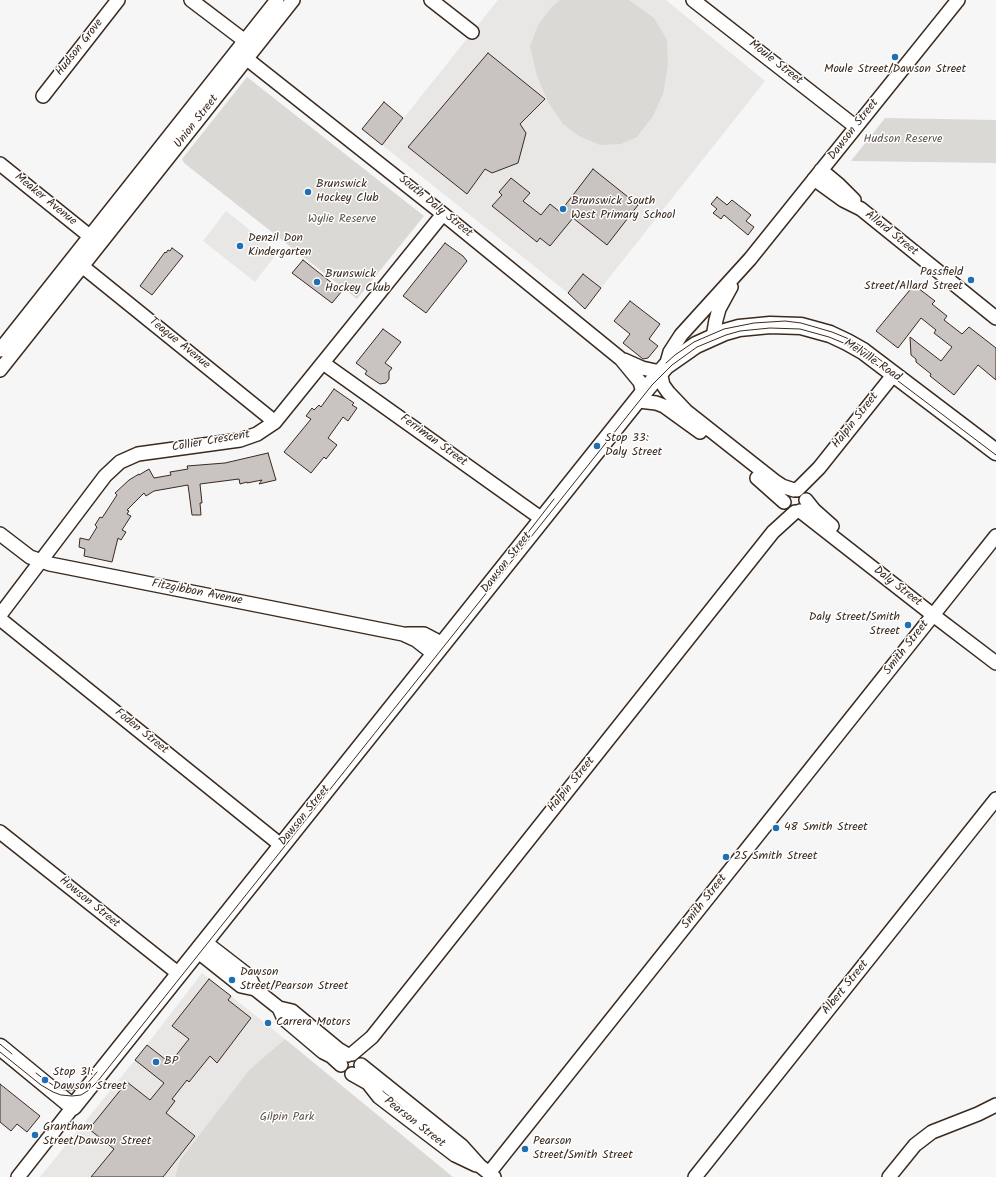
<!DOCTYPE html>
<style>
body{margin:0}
canvas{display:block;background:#f7f6f6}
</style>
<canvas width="996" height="1177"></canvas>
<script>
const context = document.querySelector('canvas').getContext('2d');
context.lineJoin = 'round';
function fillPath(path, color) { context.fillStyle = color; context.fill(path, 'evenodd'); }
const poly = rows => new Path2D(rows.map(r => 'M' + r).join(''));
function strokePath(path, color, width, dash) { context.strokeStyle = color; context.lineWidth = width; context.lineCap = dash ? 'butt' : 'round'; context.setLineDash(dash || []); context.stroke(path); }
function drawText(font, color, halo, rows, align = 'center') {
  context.font = font + ' Kalam,sans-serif'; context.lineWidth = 3; context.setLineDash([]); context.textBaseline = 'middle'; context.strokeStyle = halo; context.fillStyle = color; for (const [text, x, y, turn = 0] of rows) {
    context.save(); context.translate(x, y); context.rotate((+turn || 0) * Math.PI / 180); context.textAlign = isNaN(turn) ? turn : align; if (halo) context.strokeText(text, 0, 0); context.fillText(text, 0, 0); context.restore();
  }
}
const built = poly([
 [498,0,666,0,765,81,601,288,583,274,568,293,382,145],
 [226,211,278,252,255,282,203,241],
 [202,973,285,1039,249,1070,180,1160,175,1177,40,1177,135,1060]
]);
const green = poly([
 [560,0,629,0,654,18,667,40,668,65,663,94,653,116,637,137,621,144,600,145,579,136,563,124,548,102,537,76,530,46,538,25,552,7],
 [247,77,424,216,357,299,184,163,182,159],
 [885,118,996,120,996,163,851,161],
 [285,1039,453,1177,175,1177,180,1160,249,1070]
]);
const building = poly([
 [488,53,545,99,520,124,526,133,518,163,492,173,485,169,467,194,408,147,488,53],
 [384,102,403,118,382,145,362,129,384,102],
 [593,169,638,205,607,245,573,218,550,246,540,238,537,242,492,206,502,195,499,192,511,178,530,193,523,201,541,215,550,204,560,212,593,169],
 [717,197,727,205,732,200,751,215,746,221,754,227,748,235,724,215,721,219,713,213,717,209,711,204,717,197],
 [445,243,463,256,467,261,426,313,403,296,445,243],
 [172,248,183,256,152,295,140,286,165,252,166,253,168,250,170,251,172,248],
 [303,260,342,291,332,303,292,273,303,260],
 [583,274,601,288,585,309,568,293,583,274],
 [914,285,935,301,932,304,947,316,944,320,962,334,969,327,996,348,996,380,978,365,954,395,930,376,931,374,916,362,916,359,911,355,910,337,941,361,952,347,934,333,936,330,921,318,898,348,876,331,914,285],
 [630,301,660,324,649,339,658,346,648,358,643,359,623,343,630,334,614,321,630,301],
 [383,329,401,342,385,363,392,368,389,372,389,379,386,383,380,384,365,374,367,371,356,363,383,329],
 [334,389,354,403,352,405,357,408,348,421,343,417,328,438,337,445,326,459,324,457,311,473,284,452,311,419,306,416,312,408,314,410,319,405,321,407,334,389],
 [268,453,276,480,259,484,262,480,247,483,247,482,240,484,239,479,200,484,202,503,200,503,201,515,192,515,188,485,154,491,146,496,144,493,127,510,129,511,127,514,131,516,122,530,126,532,121,540,118,538,112,562,84,556,85,549,79,547,80,538,89,540,97,527,95,525,100,517,102,518,117,495,115,493,129,480,139,474,139,475,149,469,154,478,171,475,170,472,188,469,187,466,225,463,268,453],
 [209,979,231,996,228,1000,251,1018,217,1063,210,1056,189,1082,187,1080,172,1099,175,1101,166,1113,195,1136,163,1177,91,1177,114,1149,89,1129,127,1082,150,1100,164,1083,135,1060,147,1045,170,1063,189,1039,172,1026,209,979],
 [0,1084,40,1116,27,1132,17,1124,11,1131,0,1122,0,1084]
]);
const minor = poly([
 [191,0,245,41],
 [431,0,472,32],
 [693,0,856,127],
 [247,59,443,214,621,359,640,382,642,389,643,393],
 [43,96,118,0],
 [0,164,97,242],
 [821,170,839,185,854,200],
 [814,179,843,200,861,209,996,318],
 [82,266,275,422],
 [713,337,716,320,719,309,731,287],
 [0,350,277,0],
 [624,360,642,368,660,372,663,385,668,392,686,411,776,482,782,486,794,490],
 [323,363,542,519],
 [666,366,670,352,681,335,750,259,958,0],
 [0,370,293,0],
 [636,402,639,401,656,403,664,406,700,432],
 [757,478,784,502],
 [797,490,819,468,894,374],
 [806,500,814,510,832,526],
 [800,511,933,615,996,663],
 [0,534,30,557,50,564,403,634,416,640,434,654],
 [0,615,105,476,120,462,138,454,240,440,257,434,275,422,443,214],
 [0,619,282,846],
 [407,634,424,634,443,644],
 [0,832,179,974],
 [205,942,249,976,255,989,279,1008,284,1019,323,1052,331,1056,341,1065],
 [197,951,241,986,255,989],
 [279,1008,292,1011,338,1049,348,1055],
 [352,1054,372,1037,773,532,795,512],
 [361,1065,462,1146,480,1166,494,1177],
 [352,1074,368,1083,379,1097,455,1155,476,1165],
 [489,1173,996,536],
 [18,1177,73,1107],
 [695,1177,996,799],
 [889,1177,915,1145,932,1132,978,1114,996,1105]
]);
const major = poly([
 [0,1047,73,1107,643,393,659,374,666,366,696,345,725,332,739,328,770,325,801,326,830,334,847,342,863,351,996,452]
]);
const tram = poly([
 [666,363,675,355,694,342,724,329,754,323,785,321,801,323,832,332,849,339,864,348,883,362],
 [523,539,554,499],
 [0,1044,12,1054],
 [0,1052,41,1085,53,1092,61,1095,72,1096,81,1095,89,1090,97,1082,652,385,672,365,697,347,726,335,740,331,770,328,800,329,829,337,846,344,861,353,996,455],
 [36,1073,45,1080,56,1087,64,1090,71,1090,79,1089,86,1085,97,1072]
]);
const markers = [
 [895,57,4,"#1f6fb2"],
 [308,192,4,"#1f6fb2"],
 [563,209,4,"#1f6fb2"],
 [240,246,4,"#1f6fb2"],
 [971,280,4,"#1f6fb2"],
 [317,282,4,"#1f6fb2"],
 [597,446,4,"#1f6fb2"],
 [908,625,4,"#1f6fb2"],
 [776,828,4,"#1f6fb2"],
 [726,857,4,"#1f6fb2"],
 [232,980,4,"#1f6fb2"],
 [268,1023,4,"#1f6fb2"],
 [156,1062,4,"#1f6fb2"],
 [45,1080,4,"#1f6fb2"],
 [35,1135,4,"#1f6fb2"],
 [525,1149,4,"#1f6fb2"]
];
const streetNames = [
 ["Hudson Grove",80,48,-52],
 ["Moule Street",775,63,38],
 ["Union Street",197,122,-52],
 ["Dawson Street",854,130,-52],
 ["Meaker Avenue",45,200,39],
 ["South Daly Street",435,207,39],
 ["Allard Street",891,234,39],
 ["Teague Avenue",179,344,39],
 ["Melville Road",872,361,34],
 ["Halpin Street",856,421,-52],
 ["Ferriman Street",433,441,36],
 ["Collier Crescent",211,442,-10],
 ["Dawson Street",507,563,-52],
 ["Daly Street",897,587,38],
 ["Fitzgibbon Avenue",197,593,11],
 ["Smith Street",907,648,-52],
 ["Foden Street",141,732,39],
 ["Halpin Street",572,785,-51],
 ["Dawson Street",305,816,-51],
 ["Smith Street",705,902,-52],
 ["Howson Street",89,903,39],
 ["Albert Street",846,988,-51],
 ["Pearson Street",414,1123,38]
];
const poiNames = [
 ["Moule Street/Dawson Street",895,70,"center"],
 ["Brunswick",316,185],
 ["Hockey Club",316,199],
 ["Brunswick South",571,202],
 ["West Primary School",571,216],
 ["Denzil Don",248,239],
 ["Kindergarten",248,253],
 ["Passfield",963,273,"right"],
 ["Street/Allard Street",963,287,"right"],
 ["Brunswick",325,275],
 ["Hockey Ckub",325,289],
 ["Stop 33:",605,439],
 ["Daly Street",605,453],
 ["Daly Street/Smith",900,618,"right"],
 ["Street",900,632,"right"],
 ["48 Smith Street",784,828],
 ["25 Smith Street",734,857],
 ["Dawson",240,973],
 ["Street/Pearson Street",240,987],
 ["Carrera Motors",276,1023],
 ["BP",164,1062],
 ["Stop 31:",53,1073],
 ["Dawson Street",53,1087],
 ["Grantham",43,1128],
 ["Street/Dawson Street",43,1142],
 ["Pearson",533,1142],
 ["Street/Smith Street",533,1156]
];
const parkNames = [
 ["Hudson Reserve",903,140],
 ["Wylie Reserve",342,220],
 ["Gilpin Park",287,1118]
];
fillPath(built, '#e9e7e6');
fillPath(green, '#dbd9d6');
fillPath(building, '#c9c3c1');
strokePath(building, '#3b2a1e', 1);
strokePath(minor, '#3b2a1e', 16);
strokePath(major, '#3b2a1e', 19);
strokePath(minor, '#fff', 13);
strokePath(major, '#fff', 16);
strokePath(tram, '#3b2a1e', 1);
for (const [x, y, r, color] of markers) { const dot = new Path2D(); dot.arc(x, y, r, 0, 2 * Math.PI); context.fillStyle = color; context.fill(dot); strokePath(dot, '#fff', 1.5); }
drawText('12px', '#3b2a1e', '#fff', streetNames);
drawText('12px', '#3b2a1e', '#fff', poiNames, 'left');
drawText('12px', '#63564c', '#fff', parkNames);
</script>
